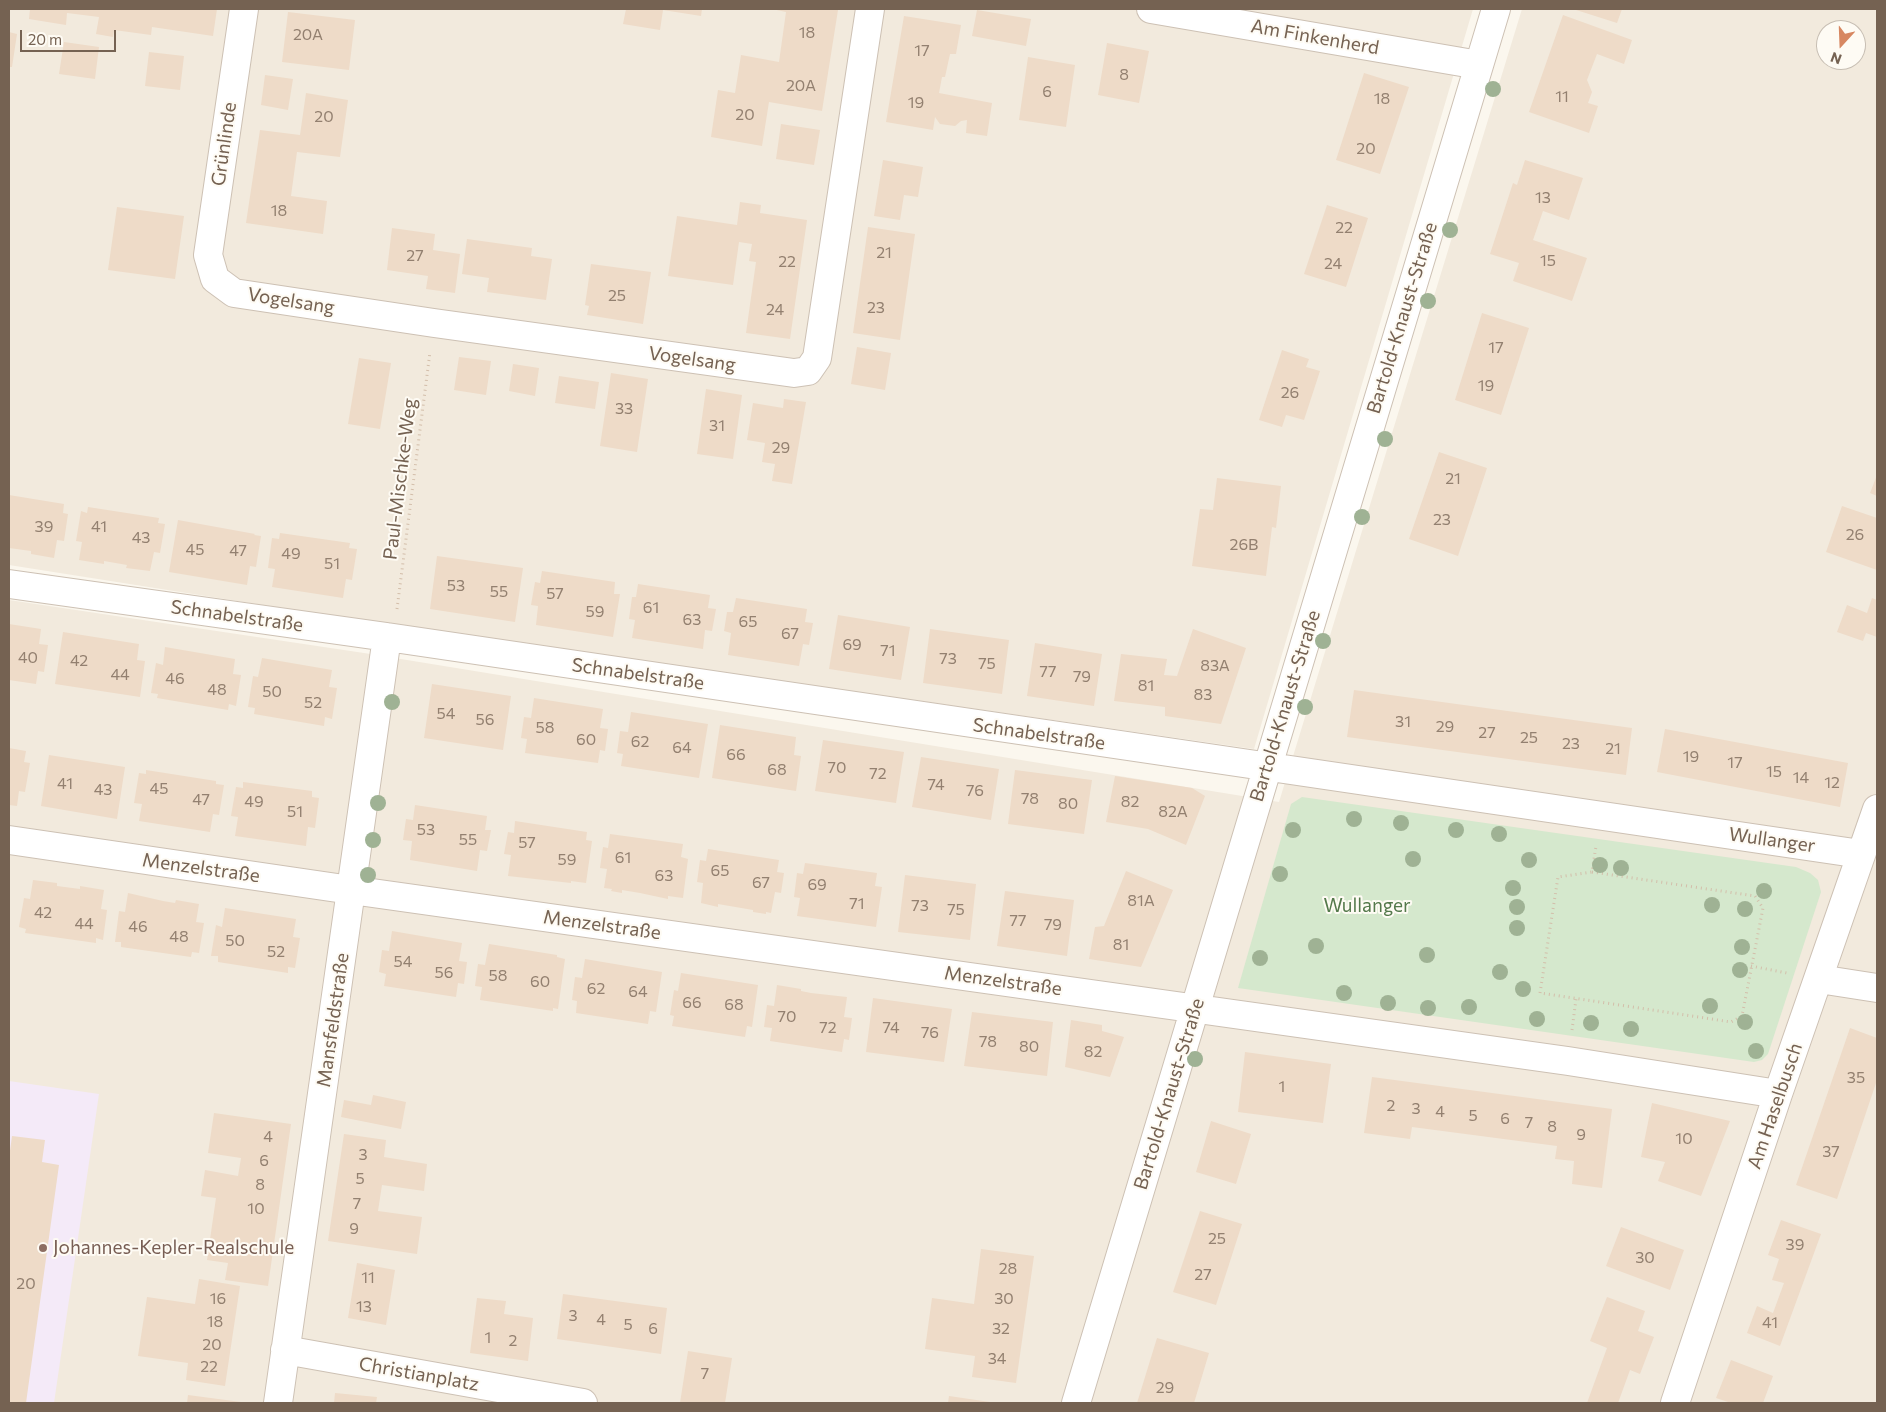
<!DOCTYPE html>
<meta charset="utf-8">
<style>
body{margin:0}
#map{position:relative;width:1886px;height:1412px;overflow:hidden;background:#fbf7ee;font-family:Commissioner,sans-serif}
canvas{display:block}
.frame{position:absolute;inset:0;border:10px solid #756252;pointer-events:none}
.north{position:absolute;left:1816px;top:20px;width:50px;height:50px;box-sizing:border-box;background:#fefbf4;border:1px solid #c7beb3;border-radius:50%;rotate:200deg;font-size:14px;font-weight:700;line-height:20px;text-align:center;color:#756252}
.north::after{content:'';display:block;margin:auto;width:18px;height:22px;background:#d78761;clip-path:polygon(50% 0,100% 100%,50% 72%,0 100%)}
.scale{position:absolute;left:20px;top:30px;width:96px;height:22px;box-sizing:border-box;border:2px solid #756252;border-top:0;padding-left:6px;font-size:15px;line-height:18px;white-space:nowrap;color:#756252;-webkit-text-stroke:4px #fefbf4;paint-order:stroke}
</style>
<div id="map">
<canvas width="1886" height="1412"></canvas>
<div class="frame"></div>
<div class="north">N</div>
<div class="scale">20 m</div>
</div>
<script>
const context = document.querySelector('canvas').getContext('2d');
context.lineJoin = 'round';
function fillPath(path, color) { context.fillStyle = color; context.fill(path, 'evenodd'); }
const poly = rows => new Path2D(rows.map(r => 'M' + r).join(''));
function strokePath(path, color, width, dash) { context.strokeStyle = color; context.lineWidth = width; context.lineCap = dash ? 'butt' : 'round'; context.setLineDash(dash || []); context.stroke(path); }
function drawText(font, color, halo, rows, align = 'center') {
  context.font = font + ' Commissioner,sans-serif'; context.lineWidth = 4; context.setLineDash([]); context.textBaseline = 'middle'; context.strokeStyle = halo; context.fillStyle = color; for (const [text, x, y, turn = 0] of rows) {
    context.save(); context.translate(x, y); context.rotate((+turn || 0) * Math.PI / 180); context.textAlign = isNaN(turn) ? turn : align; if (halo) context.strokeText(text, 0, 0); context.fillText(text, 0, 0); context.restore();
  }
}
const residential = poly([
 [9,9,1473,9,1254,749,377,623,9,565],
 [1522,9,1877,9,1877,1403,9,1403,9,600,364,653,1279,802],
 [1826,30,1856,30,1856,60,1826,60]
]);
const education = poly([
 [9,1081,99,1094,54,1403,9,1403]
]);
const green = poly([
 [1302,797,1796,867,1810,873,1818,880,1821,892,1768,1054,1762,1060,1754,1062,1238,988,1291,804]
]);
const building = poly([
 [30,9,217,9,213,36,152,27,151,35,114,30,113,37,96,34,99,17,67,13,66,25,29,19],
 [626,9,702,9,701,16,663,10,660,30,623,24],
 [772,9,827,9,838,10,822,111,769,102,762,146,711,137,718,90,735,93,741,55,779,62,786,12],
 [1573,9,1622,9,1617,23],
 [977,10,1031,19,1026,46,972,36],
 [288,12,355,20,349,70,282,62],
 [1563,15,1632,40,1624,64,1597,54,1587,80,1592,92,1588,103,1598,106,1589,133,1529,112],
 [904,16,961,25,956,54,950,54,945,77,942,77,939,93,992,103,987,136,966,133,967,120,961,121,955,126,940,124,935,117,933,130,886,122],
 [9,32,17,34,12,67,9,67],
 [64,42,99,47,95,79,59,74],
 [1107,43,1149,51,1139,103,1098,95],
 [149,52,184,56,180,90,145,86],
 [1028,57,1075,65,1066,127,1019,120],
 [1364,73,1409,87,1380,174,1336,160],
 [265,75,293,79,288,110,261,105],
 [306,93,348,100,340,157,297,152,291,196,327,201,323,234,246,223,260,130,300,135],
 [781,124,820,130,814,165,776,159],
 [883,160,923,167,918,197,904,195,900,220,874,216],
 [1525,160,1583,178,1569,220,1543,211,1533,240,1587,258,1572,301,1513,281,1519,263,1490,254,1513,183,1517,185],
 [740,202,761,205,760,213,807,220,790,339,746,333,756,262,749,261,752,244,739,242,733,285,668,276,677,216,737,225],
 [1327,205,1368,218,1346,287,1304,274],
 [117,207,184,216,175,279,108,270],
 [868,227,915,234,900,340,853,333],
 [392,228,435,234,433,250,460,254,455,293,426,289,428,276,387,270],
 [467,239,532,248,531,256,552,259,546,300,487,292,489,278,462,274],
 [591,264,651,272,643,324,587,315,589,306,585,305],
 [1482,313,1529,328,1501,415,1455,400],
 [857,347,891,353,885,390,851,384],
 [1282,350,1309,359,1306,367,1320,371,1304,420,1286,415,1282,427,1259,420],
 [459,357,491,361,486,395,454,390],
 [359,358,391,363,380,429,348,424],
 [513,364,539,368,535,396,509,391],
 [611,373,648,379,637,452,600,446],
 [559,376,599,382,595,409,555,403],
 [706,389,742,395,733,459,697,454],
 [784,399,806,402,792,484,772,481,775,464,762,462,765,443,747,440,753,403,783,408],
 [1439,452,1487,468,1458,556,1409,539],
 [1877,475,1877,496,1870,493],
 [1217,478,1281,486,1276,528,1272,527,1266,576,1192,566,1200,509,1213,510],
 [9,495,64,504,63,513,68,514,64,541,57,540,54,558,31,554,31,551,9,548],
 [1842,506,1877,518,1877,570,1826,552],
 [88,507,159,518,158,523,165,524,160,553,154,552,150,571,126,568,127,565,104,561,104,564,79,560,82,542,76,541,81,511,87,513],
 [178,520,255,534,254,535,261,536,256,567,250,566,247,585,169,572],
 [280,533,350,543,349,548,357,549,352,580,346,579,343,598,272,587,275,569,268,568,272,538,279,539],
 [437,556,523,568,515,622,430,609],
 [542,571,615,582,614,594,620,594,613,637,536,625,538,606,531,605,535,582,540,583],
 [638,584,710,595,708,608,716,609,712,631,705,630,703,649,632,638,635,620,629,619,632,597,636,597],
 [736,598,807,609,805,622,813,623,809,645,803,644,799,666,728,655,731,633,724,631,727,612,733,612],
 [1872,598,1877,600,1877,637,1866,633,1863,641,1837,632,1847,605,1867,613],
 [838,615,910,627,901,680,829,669],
 [9,624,41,629,39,644,48,645,44,672,38,671,36,684,9,680],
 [930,629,1009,640,1002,694,923,683],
 [1193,629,1246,648,1221,724,1165,716,1165,707,1114,701,1121,654,1167,659,1164,675,1177,676],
 [63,632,139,644,137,660,145,661,140,697,55,684],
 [1035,643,1102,654,1094,706,1027,696],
 [165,647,235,659,233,674,241,675,236,706,229,704,228,710,157,698,158,694,151,693,156,663,163,665],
 [262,658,332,670,329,687,337,688,332,719,325,717,324,726,254,714,255,708,248,707,253,676,258,677],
 [432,684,511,696,503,750,424,738],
 [1354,690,1632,728,1626,775,1347,737],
 [534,698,603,709,600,728,608,729,605,751,600,750,598,763,525,753,527,739,521,738,524,717,531,718],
 [631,712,708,724,699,778,621,766,623,754,617,753,620,731,628,732],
 [720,725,796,737,794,755,801,756,796,791,712,778],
 [1665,729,1848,763,1840,807,1657,772],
 [823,740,904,752,896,803,815,791],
 [9,748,26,751,24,762,30,763,25,792,19,791,17,806,9,805],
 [49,755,125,767,117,819,41,806],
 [921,757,999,769,991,820,912,807],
 [146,770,216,781,216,784,224,785,219,815,213,814,210,832,139,821,142,804,134,803,139,773,146,774],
 [1015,770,1092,780,1084,834,1008,824],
 [1115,776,1192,788,1205,796,1186,845,1148,829,1106,822],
 [243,782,312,791,312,797,319,798,315,828,308,827,306,846,235,836,238,817,231,816,236,787,243,788],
 [415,805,487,816,485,830,491,830,487,851,480,850,477,871,410,860,412,841,403,840,406,819,413,820],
 [515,821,587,832,586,840,592,841,586,883,571,881,571,883,508,876,511,855,504,854,508,832,514,833],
 [610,834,683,844,681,857,688,859,683,898,668,896,668,899,640,893,622,890,622,893,611,891,612,889,604,888,607,869,600,868,603,847,608,848],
 [708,849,779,860,777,872,784,873,781,893,775,892,771,913,766,912,766,914,753,912,753,910,718,904,718,907,701,903,703,883,697,882,700,860,706,861],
 [805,863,877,873,875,886,882,887,876,927,797,916,800,898,794,897,797,873,803,874],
 [1126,871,1173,890,1141,967,1089,959,1095,927,1104,926],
 [905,875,976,884,970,940,898,932],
 [33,880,57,883,57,886,80,889,80,886,104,890,101,909,107,910,103,940,96,938,96,943,25,933,26,929,19,927,24,898,30,899],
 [1005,891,1074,900,1067,956,997,946],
 [128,893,163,901,175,903,176,900,199,904,196,922,204,923,199,953,192,952,191,957,121,947,121,942,115,942,119,911,125,912],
 [225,908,296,919,293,937,300,938,295,968,288,967,288,973,218,962,218,956,211,956,216,925,222,927],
 [392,931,462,943,459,961,467,962,464,984,458,983,456,997,384,986,386,974,379,972,382,950,389,951],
 [489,944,557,955,557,957,565,959,558,1009,553,1008,553,1011,480,1000,482,987,475,986,478,964,485,965],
 [585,959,662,972,656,1012,650,1011,648,1024,576,1013,577,1001,572,1000,575,977,582,978],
 [681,973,758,985,752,1027,747,1026,745,1037,672,1026,674,1016,670,1015,674,990,678,991],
 [777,985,801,989,801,991,811,993,847,997,844,1017,852,1018,849,1040,844,1039,842,1052,770,1041,772,1028,764,1027,767,1005,774,1006],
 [873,998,952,1009,944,1062,866,1052],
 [972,1012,1053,1022,1047,1076,964,1066],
 [1071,1020,1102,1025,1102,1031,1124,1037,1110,1077,1065,1067],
 [1850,1028,1877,1038,1877,1080,1837,1199,1796,1185],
 [1245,1052,1331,1064,1323,1123,1238,1112],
 [1372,1077,1612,1109,1602,1188,1572,1184,1574,1161,1555,1159,1557,1146,1412,1127,1410,1139,1364,1133],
 [373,1095,406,1102,401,1129,341,1117,344,1100,371,1105],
 [1652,1103,1730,1121,1701,1196,1658,1181,1665,1162,1641,1157],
 [214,1113,291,1124,268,1286,225,1280,228,1263,207,1260,216,1198,201,1196,205,1170,238,1176,241,1158,208,1153],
 [1211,1121,1251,1134,1236,1184,1196,1172],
 [344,1134,386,1140,384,1157,427,1164,424,1191,382,1185,378,1211,422,1217,417,1254,328,1241],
 [12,1136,45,1140,42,1162,59,1165,26,1403,9,1403,9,1158],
 [1200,1211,1242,1224,1216,1305,1173,1292],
 [1781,1220,1821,1234,1780,1346,1747,1333,1757,1306,1773,1313,1784,1283,1772,1280,1779,1259,1768,1255],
 [1621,1227,1684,1250,1670,1290,1606,1266],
 [981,1249,1034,1256,1016,1383,972,1377,975,1356,925,1349,932,1298,974,1304],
 [357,1263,395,1270,386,1325,348,1318],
 [199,1279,240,1286,225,1386,186,1380,188,1363,138,1356,147,1297,195,1304],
 [563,1294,667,1308,661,1354,557,1339],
 [1607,1297,1645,1311,1638,1331,1654,1337,1640,1374,1630,1370,1618,1403,1587,1403,1607,1348,1590,1341],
 [477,1298,506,1301,504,1314,533,1318,528,1361,470,1353],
 [1157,1338,1209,1353,1194,1403,1137,1403],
 [688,1351,732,1358,725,1403,680,1403],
 [1731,1360,1773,1376,1763,1403,1731,1403,1716,1398],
 [335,1393,377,1397,376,1403,334,1403],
 [188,1395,241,1402,241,1403,187,1403],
 [949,1396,990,1402,990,1403,948,1403]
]);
const path = poly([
 [397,609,430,352],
 [1592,872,1755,896,1763,908,1742,1016,1731,1022,1540,993,1558,877,1592,872,1596,846],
 [1751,966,1787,973],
 [1572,1030,1576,999]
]);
const minor = poly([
 [244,9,208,255,215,279,234,293,434,323,794,373,808,371,817,358,870,9],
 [1151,9,1479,65],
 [9,584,387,637,1861,854],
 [9,840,351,890,1568,1061,1778,1094],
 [1819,979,1877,988],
 [285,1350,583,1403],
 [278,1403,387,637],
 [1076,1403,1496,9],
 [1675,1403,1778,1094,1877,809]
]);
const trees = [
 [1493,89],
 [1450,230],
 [1428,301],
 [1385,439],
 [1362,517],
 [1323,641],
 [392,702],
 [1305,707],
 [378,803],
 [1354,819],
 [1401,823],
 [1293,830],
 [1456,830],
 [1499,834],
 [373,840],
 [1413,859],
 [1529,860],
 [1600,865],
 [1621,868],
 [1280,874],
 [368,875],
 [1513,888],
 [1764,891],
 [1712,905],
 [1517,907],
 [1745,909],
 [1517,928],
 [1316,946],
 [1742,947],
 [1427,955],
 [1260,958],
 [1740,970],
 [1500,972],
 [1523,989],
 [1344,993],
 [1388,1003],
 [1710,1006],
 [1469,1007],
 [1428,1008],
 [1537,1019],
 [1745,1022],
 [1591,1023],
 [1631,1029],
 [1756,1051],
 [1195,1059]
];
const markers = [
 [43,1248,5,"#8d6e63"]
];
const numberNames = [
 ["18",807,33],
 ["20A",308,35],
 ["17",922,51],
 ["8",1124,75],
 ["20A",801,86],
 ["6",1047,92],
 ["11",1562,97],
 ["18",1382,99],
 ["19",916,103],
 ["20",745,115],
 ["20",324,117],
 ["20",1366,149],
 ["13",1543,198],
 ["18",279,211],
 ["22",1344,228],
 ["21",884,253],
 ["27",415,256],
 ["15",1548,261],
 ["22",787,262],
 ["24",1333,264],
 ["25",617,296],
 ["23",876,308],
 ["24",775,310],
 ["17",1496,348],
 ["19",1486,386],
 ["26",1290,393],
 ["33",624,409],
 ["31",717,426],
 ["29",781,448],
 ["21",1453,479],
 ["23",1442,520],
 ["39",44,527],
 ["41",99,527],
 ["26",1855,535],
 ["43",141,538],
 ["26B",1244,545],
 ["45",195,550],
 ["47",238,551],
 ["49",291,554],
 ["51",332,564],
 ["53",456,586],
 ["55",499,592],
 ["57",555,594],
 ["61",651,608],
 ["59",595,612],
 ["63",692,620],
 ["65",748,622],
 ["67",790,634],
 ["69",852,645],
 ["71",888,651],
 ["40",28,658],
 ["73",948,659],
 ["42",79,661],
 ["75",987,664],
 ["83A",1215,666],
 ["77",1048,672],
 ["44",120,675],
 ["79",1082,677],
 ["46",175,679],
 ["81",1146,686],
 ["48",217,690],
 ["50",272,692],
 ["83",1203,695],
 ["52",313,703],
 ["54",446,714],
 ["56",485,720],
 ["31",1403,722],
 ["29",1445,727],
 ["58",545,728],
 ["27",1487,733],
 ["25",1529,738],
 ["60",586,740],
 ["62",640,742],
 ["23",1571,744],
 ["64",682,748],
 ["21",1613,749],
 ["66",736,755],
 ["19",1691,757],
 ["17",1735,763],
 ["70",837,768],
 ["68",777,770],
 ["15",1774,772],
 ["72",878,774],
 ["14",1801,778],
 ["12",1832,783],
 ["41",65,784],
 ["74",936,785],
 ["45",159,789],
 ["43",103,790],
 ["76",975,791],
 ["78",1030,799],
 ["47",201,800],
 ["49",254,802],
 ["82",1130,802],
 ["80",1068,804],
 ["51",295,812],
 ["82A",1173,812],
 ["53",426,830],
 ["55",468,840],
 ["57",527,843],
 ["61",623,858],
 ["59",567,860],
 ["65",720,871],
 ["63",664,876],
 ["67",761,883],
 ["69",817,885],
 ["81A",1141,901],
 ["71",857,904],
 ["73",920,906],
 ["75",956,910],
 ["42",43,913],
 ["77",1018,921],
 ["44",84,924],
 ["79",1053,925],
 ["46",138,927],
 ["48",179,937],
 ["50",235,941],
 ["81",1121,945],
 ["52",276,952],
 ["54",403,962],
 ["56",444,973],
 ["58",498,976],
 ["60",540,982],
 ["62",596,989],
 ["64",638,992],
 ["66",692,1003],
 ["68",734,1005],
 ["70",787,1017],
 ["72",828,1028],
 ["74",891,1028],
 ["76",930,1033],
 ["78",988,1042],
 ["80",1029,1047],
 ["82",1093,1052],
 ["35",1856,1078],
 ["1",1282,1087],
 ["2",1391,1106],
 ["3",1416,1109],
 ["4",1440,1112],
 ["5",1473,1116],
 ["6",1505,1119],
 ["7",1529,1123],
 ["8",1552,1127],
 ["9",1581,1135],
 ["4",268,1137],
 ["10",1684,1139],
 ["37",1831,1152],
 ["3",363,1155],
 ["6",264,1161],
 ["5",360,1179],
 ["8",260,1185],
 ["7",357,1204],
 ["10",256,1209],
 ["9",354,1229],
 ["25",1217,1239],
 ["39",1795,1245],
 ["30",1645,1258],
 ["28",1008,1269],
 ["27",1203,1275],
 ["11",368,1278],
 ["20",26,1284],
 ["16",218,1299],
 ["30",1004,1299],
 ["13",364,1307],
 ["3",573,1316],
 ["4",601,1320],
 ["18",215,1322],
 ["41",1770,1323],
 ["5",628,1325],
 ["6",653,1329],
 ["32",1001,1329],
 ["1",488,1338],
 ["2",513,1341],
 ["20",212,1345],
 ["34",997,1359],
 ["22",209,1367],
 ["7",705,1374],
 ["29",1165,1388]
];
const streetNames = [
 ["Am Finkenherd",1315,37,10],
 ["Grünlinde",224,144,-82],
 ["Vogelsang",291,301,9],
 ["Bartold-Knaust-Straße",1402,318,-73],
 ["Vogelsang",692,359,8],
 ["Paul-Mischke-Weg",400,479,-83],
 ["Schnabelstraße",237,616,8],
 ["Schnabelstraße",638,674,8],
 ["Bartold-Knaust-Straße",1285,706,-73],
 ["Schnabelstraße",1039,734,8],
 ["Wullanger",1772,840,8],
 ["Menzelstraße",201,868,8],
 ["Menzelstraße",602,925,8],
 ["Menzelstraße",1003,981,8],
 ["Mansfeldstraße",333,1020,-82],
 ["Bartold-Knaust-Straße",1169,1094,-73],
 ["Am Haselbusch",1775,1106,-71],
 ["Christianplatz",419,1374,10]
];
const parkNames = [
 ["Wullanger",1367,906]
];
const educationNames = [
 ["Johannes-Kepler-Realschule",53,1248]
];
fillPath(residential, '#f2eadd');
fillPath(education, '#f4eaf8');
fillPath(green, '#d5e8cd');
fillPath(building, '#eedbc8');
strokePath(minor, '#cdc1b4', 30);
strokePath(path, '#d3beaa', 3, [1, 4]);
strokePath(minor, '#fff', 28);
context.fillStyle = '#9fb294';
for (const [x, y] of trees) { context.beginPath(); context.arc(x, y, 8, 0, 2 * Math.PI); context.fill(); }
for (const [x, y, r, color] of markers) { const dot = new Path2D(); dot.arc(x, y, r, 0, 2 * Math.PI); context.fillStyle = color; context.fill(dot); strokePath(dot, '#fefbf4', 2); }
drawText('16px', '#938070', null, numberNames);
drawText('19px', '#756252', '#fefbf4', streetNames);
drawText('19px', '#54794b', '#fefbf4', parkNames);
drawText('19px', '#785e54', '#fefbf4', educationNames, 'left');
</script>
